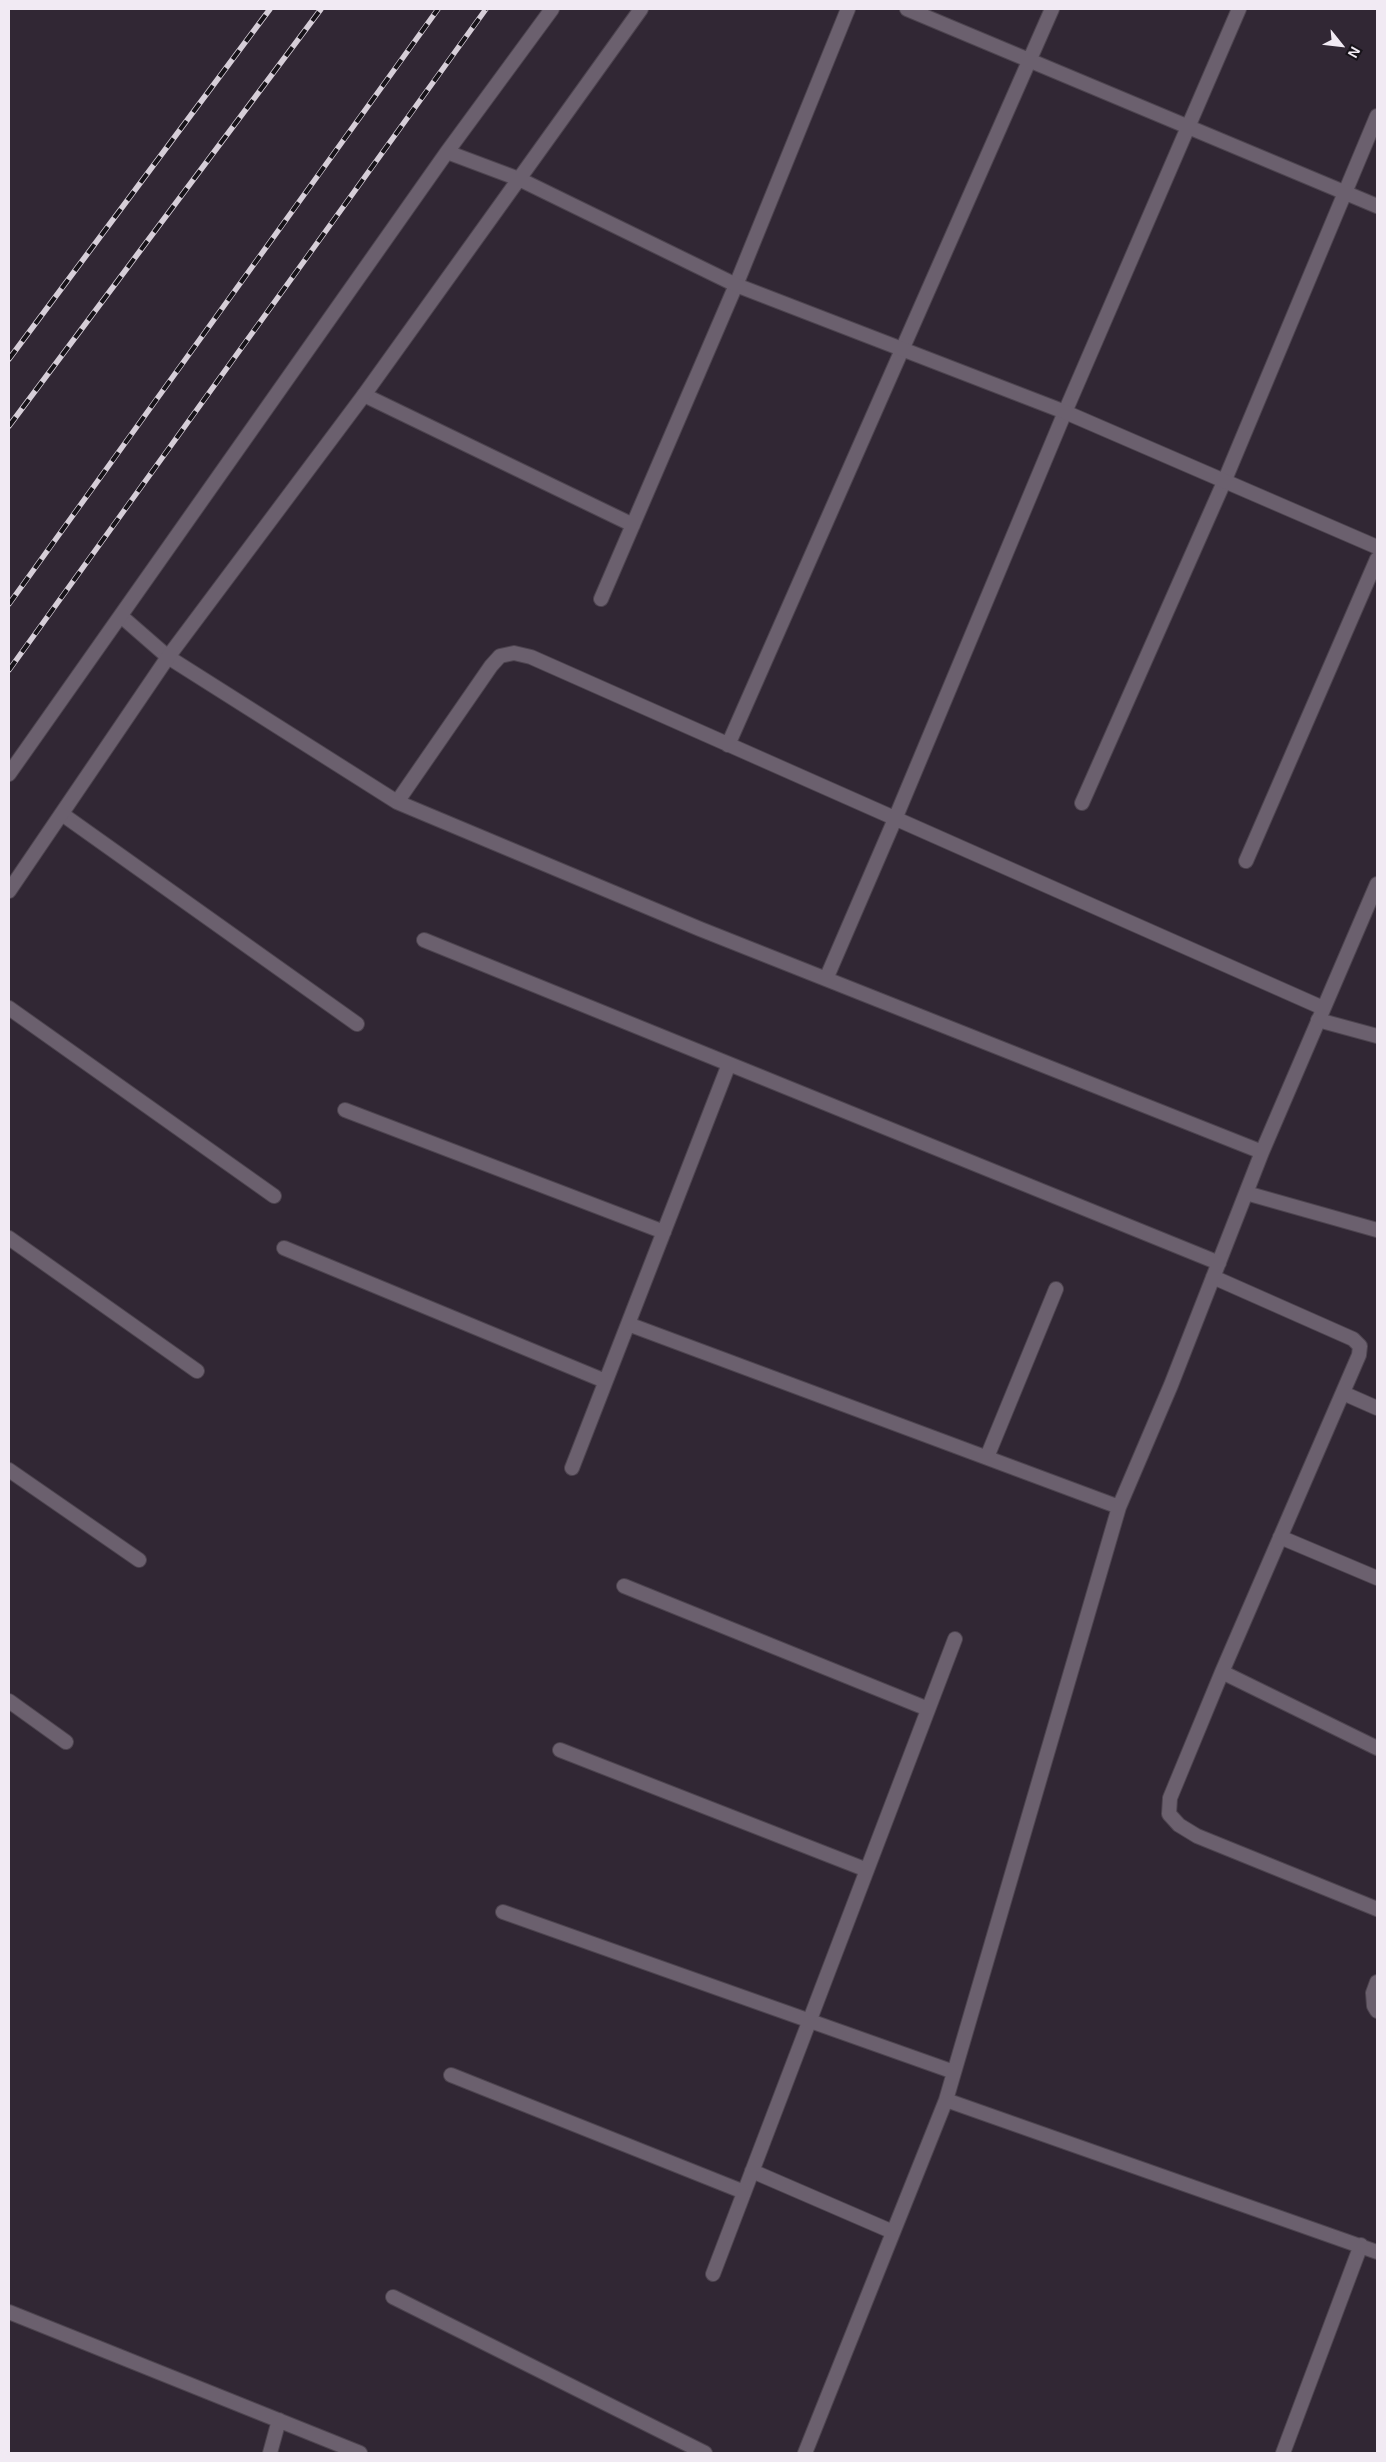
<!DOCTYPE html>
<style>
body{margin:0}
#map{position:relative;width:1386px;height:2462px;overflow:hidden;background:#312734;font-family:Arial,sans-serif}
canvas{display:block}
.frame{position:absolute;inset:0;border:10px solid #f1eaf3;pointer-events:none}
.north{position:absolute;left:1316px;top:20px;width:50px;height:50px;-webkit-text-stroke:4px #161218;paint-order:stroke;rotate:119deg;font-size:14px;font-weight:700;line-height:20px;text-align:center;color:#f1eaf3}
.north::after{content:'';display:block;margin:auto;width:18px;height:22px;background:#f1eaf3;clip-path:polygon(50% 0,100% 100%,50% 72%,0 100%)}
</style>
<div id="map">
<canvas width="1386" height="2462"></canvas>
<div class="frame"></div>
<div class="north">N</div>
</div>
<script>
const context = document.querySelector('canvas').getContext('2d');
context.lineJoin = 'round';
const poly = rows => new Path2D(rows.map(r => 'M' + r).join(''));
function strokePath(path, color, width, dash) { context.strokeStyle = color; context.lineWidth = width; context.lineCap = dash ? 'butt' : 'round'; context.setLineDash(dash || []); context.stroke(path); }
const minor = poly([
 [907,9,1377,206],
 [364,395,633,525],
 [601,599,736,285,848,9],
 [121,616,168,657,397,802,700,929,1262,1152],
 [728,745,1052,9],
 [397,802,491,666,500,656,514,653,531,657,1323,1008],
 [1082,803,1224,482,1377,116],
 [62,814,357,1024],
 [1246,861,1377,559],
 [424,940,1219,1263],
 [826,979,895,819,1065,412,1239,9],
 [9,1008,274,1196],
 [1318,1020,1377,1036],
 [345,1110,664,1232],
 [1246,1193,1377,1230],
 [9,1238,197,1371],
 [284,1248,605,1381],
 [1213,1277,1353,1339,1360,1346,1359,1355,1222,1672,1170,1798,1169,1814,1179,1825,1197,1836,1377,1909],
 [628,1324,1119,1507],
 [1343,1393,1377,1408],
 [987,1457,1056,1289],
 [572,1468,729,1064],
 [9,1470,139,1560],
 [1280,1537,1377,1578],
 [624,1586,928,1709],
 [1222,1672,1377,1748],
 [9,1701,66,1742],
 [560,1750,867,1870],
 [503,1912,954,2072],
 [1377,1982,1373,1993,1374,2006,1377,2011],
 [451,2075,744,2192],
 [946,2100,1377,2252],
 [752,2171,893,2232],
 [713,2274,955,1639],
 [393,2297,705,2453],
 [9,2312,360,2453],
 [270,2453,279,2420],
 [805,2453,946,2100,1119,1507,1171,1385,1262,1152,1377,884],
 [1283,2453,1361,2245]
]);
const tertiary = poly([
 [447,152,519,179,736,285,1065,412,1377,547],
 [9,774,447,152,552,9],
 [9,891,168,657,364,395,641,9]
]);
const rail = poly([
 [9,359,270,9],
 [9,426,321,9],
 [9,604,438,9],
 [9,670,486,9]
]);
strokePath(minor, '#4d444f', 16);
strokePath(tertiary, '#4d444f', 16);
strokePath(minor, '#6b606e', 14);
strokePath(tertiary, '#6b606e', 14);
strokePath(rail, '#d6ced8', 5.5);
strokePath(rail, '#161218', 4, [11]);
</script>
